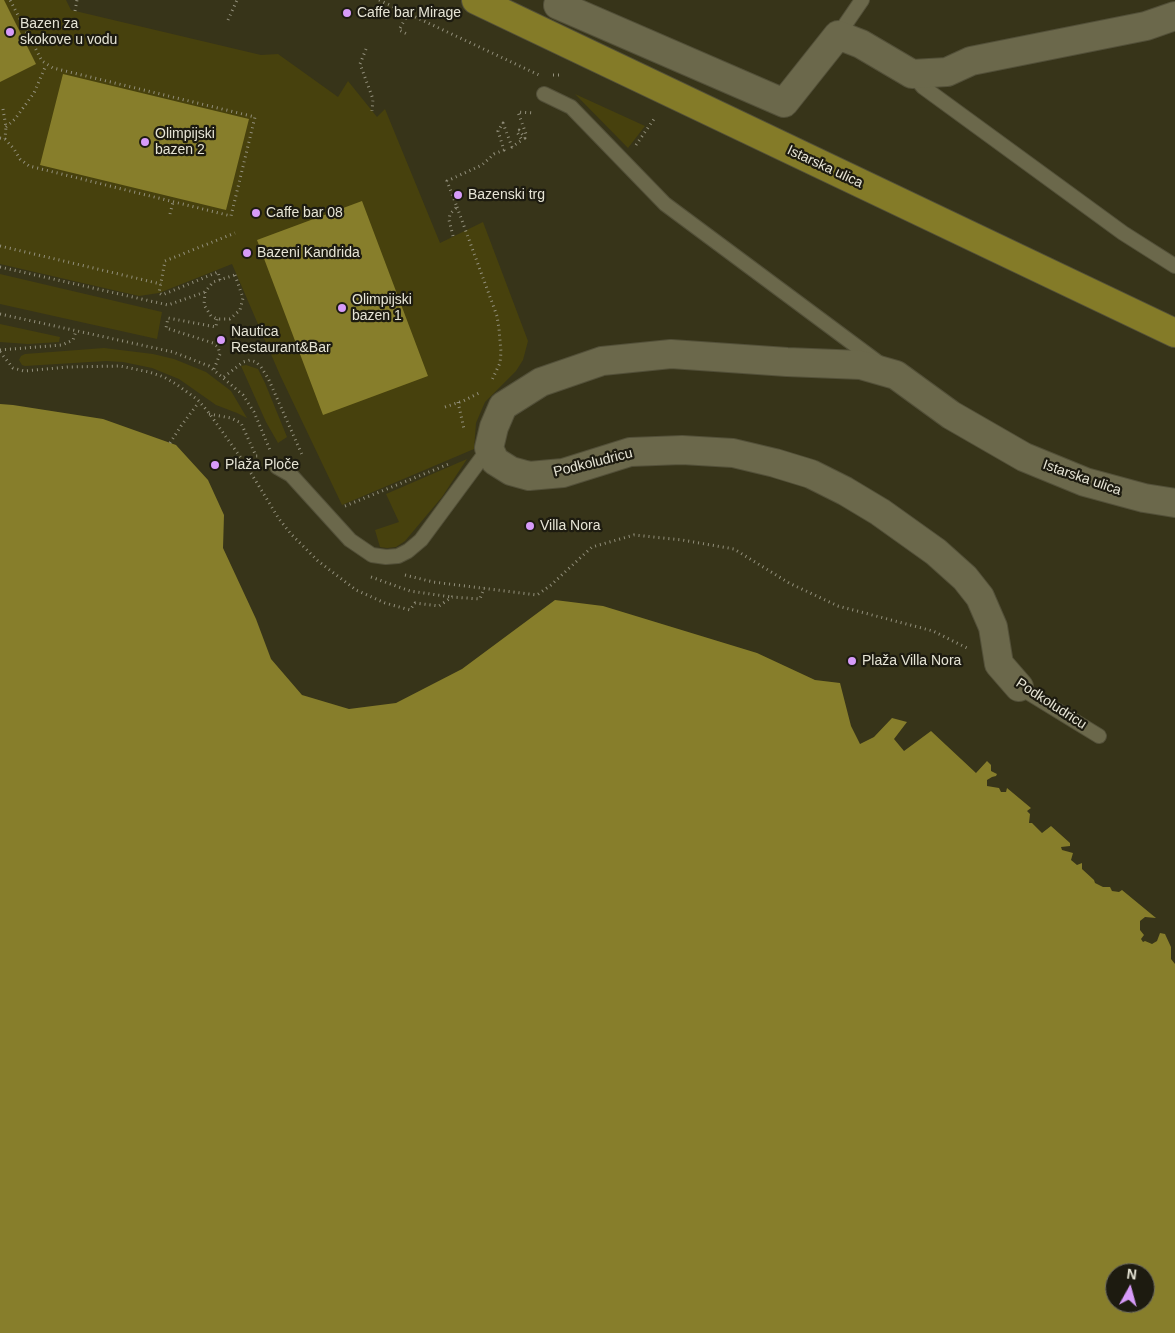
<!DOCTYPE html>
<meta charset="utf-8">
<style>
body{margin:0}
#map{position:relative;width:1175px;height:1333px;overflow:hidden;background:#373419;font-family:Helvetica,sans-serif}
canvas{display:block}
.north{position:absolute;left:1105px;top:1263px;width:50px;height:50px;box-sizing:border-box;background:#1d1b10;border:1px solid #6d6b5f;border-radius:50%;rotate:7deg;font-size:14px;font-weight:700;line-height:20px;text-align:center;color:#e6e4d5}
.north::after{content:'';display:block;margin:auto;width:18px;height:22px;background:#d79bf9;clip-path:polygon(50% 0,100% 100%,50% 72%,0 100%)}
</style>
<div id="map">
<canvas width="1175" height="1333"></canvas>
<div class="north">N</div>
</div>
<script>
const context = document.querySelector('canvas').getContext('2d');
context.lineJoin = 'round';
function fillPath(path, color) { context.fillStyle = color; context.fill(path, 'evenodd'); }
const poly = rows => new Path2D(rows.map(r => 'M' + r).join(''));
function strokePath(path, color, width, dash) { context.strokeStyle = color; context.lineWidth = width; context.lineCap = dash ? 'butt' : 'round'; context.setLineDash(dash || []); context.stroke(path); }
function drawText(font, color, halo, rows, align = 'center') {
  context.font = font + ' Helvetica,sans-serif'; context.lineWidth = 4.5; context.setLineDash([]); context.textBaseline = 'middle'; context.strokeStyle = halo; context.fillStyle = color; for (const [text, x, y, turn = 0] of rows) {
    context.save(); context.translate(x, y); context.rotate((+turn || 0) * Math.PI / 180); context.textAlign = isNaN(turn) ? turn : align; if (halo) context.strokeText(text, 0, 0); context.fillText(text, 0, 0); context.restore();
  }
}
const green = poly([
 [0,0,66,0,71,10,261,55,278,54,338,97,348,81,377,117,385,109,440,243,483,222,528,341,523,360,516,371,485,402,476,423,474,449,342,505,280,375,232,264,159,293,139,296,0,264],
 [575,94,645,126,628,148],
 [0,274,162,312,157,339,0,304],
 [0,324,60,337,59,342,28,344,0,342],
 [104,348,153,354,174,359,206,372,231,391,247,418,237,413,216,405,179,379,152,368,123,362,106,361,25,366,22,365,19,360,21,356,25,354],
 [246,365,258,369,265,383,287,437,278,443,266,422,241,366],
 [467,459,442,497,405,541,396,547,387,548,380,547,375,530,399,522,386,494]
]);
const water = poly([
 [0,0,4,0,36,64,0,82],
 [63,74,249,119,226,210,40,165],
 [362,201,428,376,323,415,257,240],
 [0,404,13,405,103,419,176,445,208,480,224,515,223,548,256,619,271,659,302,695,349,709,396,703,462,669,555,600,603,606,757,653,815,680,840,683,851,726,860,744,874,737,892,718,907,722,894,739,904,751,931,731,976,773,987,761,991,765,991,771,997,774,996,776,992,777,987,780,987,786,999,788,1001,792,1006,792,1007,788,1031,808,1027,811,1030,814,1029,823,1032,823,1042,833,1051,826,1070,843,1070,846,1061,847,1062,850,1073,853,1071,860,1077,865,1082,863,1082,869,1094,880,1095,883,1103,887,1110,887,1112,891,1119,892,1122,890,1156,918,1145,917,1140,921,1140,930,1144,935,1141,939,1143,942,1145,941,1152,944,1157,941,1160,933,1165,934,1171,947,1171,959,1175,964,1175,1333,0,1333],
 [1115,1273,1145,1273,1145,1303,1115,1303]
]);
const path = poly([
 [379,0,539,75],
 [75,11,77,0],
 [408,14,399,30,409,35],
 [228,20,237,0],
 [366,49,360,64,373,99,372,111],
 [553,75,562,75],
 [3,109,6,127,5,139],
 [6,127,15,119,34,93,46,65],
 [0,138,5,139,14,149,20,159,29,166,231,216,255,117,53,68,42,61,10,0],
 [636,145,654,119],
 [457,207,497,316,499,329,501,352,500,363,492,380],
 [170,214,173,202],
 [453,236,449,220,450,214,457,207,447,181,482,165,494,154,504,150,498,131,503,123,512,147,522,140,517,132,519,130,525,138,526,134,518,112,535,113],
 [0,246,161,284],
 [0,267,168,305,205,292],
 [235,275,243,298,240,310,230,319,217,319,211,316,204,305,205,292,213,282,235,275],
 [220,280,218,272,162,295,159,293,165,261,235,233],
 [0,314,173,352,209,366,243,395,254,412,270,450],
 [0,350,62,345,73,340,76,331],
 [0,352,13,368,24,371,68,367,120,366,149,372,164,377,176,384,198,400,209,413,246,465,279,519,291,534,318,561,356,590,385,603,410,610,415,603,439,606,452,597,480,599,484,588],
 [214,369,220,354,218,347,213,343,166,328,168,318,216,327,217,319],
 [224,377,243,362,250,360,256,362,261,367,268,378,303,457],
 [458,402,464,429],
 [445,407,463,401,479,393],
 [209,414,231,418,241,423,256,456,261,456],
 [170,443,181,426,199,402],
 [345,506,451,463],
 [405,575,433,582,537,595,551,585,592,547,634,535,682,540,734,549,789,583,838,606,933,631,969,649],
 [371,577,410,591,451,597]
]);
const lane = poly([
 [838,35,862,0],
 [912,74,923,87,1123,233,1175,266],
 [544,94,571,107,665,204,879,363],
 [277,467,291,475,350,540,372,555,386,557,398,556,408,551,421,540,489,448],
 [1019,687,1099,736]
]);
const street = poly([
 [558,5,784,103,838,35,861,44,912,74,947,72,971,61,1146,26,1175,16],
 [1019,687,999,664,993,627,980,597,965,578,936,552,880,512,845,491,811,474,775,463,733,453,682,450,630,452,563,473,529,476,511,471,495,461,489,448,494,427,503,406,541,382,602,361,671,354,787,362,861,365,896,375,951,415,1024,457,1085,482,1144,498,1175,503]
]);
const primary = poly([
 [476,0,1175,333]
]);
const markers = [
 [347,13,5,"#d79bf9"],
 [10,32,5,"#d79bf9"],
 [145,142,5,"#d79bf9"],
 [458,195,5,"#d79bf9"],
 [256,213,5,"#d79bf9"],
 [247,253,5,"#d79bf9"],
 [342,308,5,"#d79bf9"],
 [221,340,5,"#d79bf9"],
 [215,465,5,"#d79bf9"],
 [530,526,5,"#d79bf9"],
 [852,661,5,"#d79bf9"]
];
const poiNames = [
 ["Caffe bar Mirage",357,13],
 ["Bazen za",20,24],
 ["skokove u vodu",20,40],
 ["Olimpijski",155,134],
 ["bazen 2",155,150],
 ["Bazenski trg",468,195],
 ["Caffe bar 08",266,213],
 ["Bazeni Kandrida",257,253],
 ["Olimpijski",352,300],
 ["bazen 1",352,316],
 ["Nautica",231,332],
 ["Restaurant&Bar",231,348],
 ["Plaža Ploče",225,465],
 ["Villa Nora",540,526],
 ["Plaža Villa Nora",862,661]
];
const streetNames = [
 ["Istarska ulica",825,167,25],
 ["Podkoludricu",593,463,-14],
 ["Istarska ulica",1082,478,19],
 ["Podkoludricu",1051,704,33]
];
fillPath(green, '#47410d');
fillPath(water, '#877e2b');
strokePath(lane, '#535039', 16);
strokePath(street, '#535039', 30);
strokePath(primary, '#535039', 30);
strokePath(path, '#93907c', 3, [1, 4]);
strokePath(lane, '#6b684b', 14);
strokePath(street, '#6b684b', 28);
strokePath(primary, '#847b28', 28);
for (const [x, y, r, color] of markers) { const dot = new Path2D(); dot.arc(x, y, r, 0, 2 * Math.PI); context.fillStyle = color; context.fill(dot); strokePath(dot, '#1d1b10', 2); }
drawText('14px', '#e6e4d5', '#1d1b10', poiNames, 'left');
drawText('14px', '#e6e4d5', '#1d1b10', streetNames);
</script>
